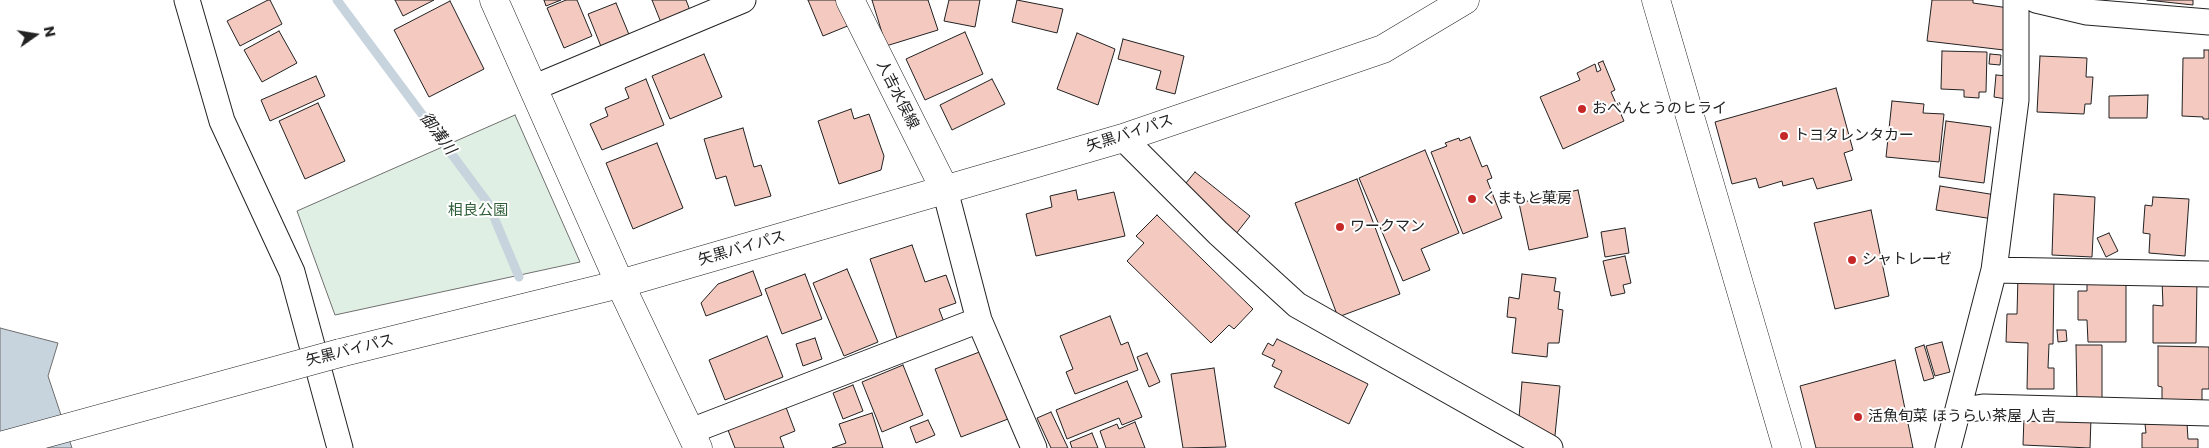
<!DOCTYPE html>
<meta charset="utf-8">
<style>
body{margin:0}
#map{position:relative;width:2209px;height:448px;overflow:hidden;background:#fff;font-family:Poppins,sans-serif}
canvas{display:block}
.north{position:absolute;left:10px;top:10px;width:50px;height:50px;-webkit-text-stroke:4px #fff;paint-order:stroke;rotate:77deg;font-size:14px;font-weight:700;line-height:20px;text-align:center;color:#222}
.north::after{content:'';display:block;margin:auto;width:18px;height:22px;background:#222;clip-path:polygon(50% 0,100% 100%,50% 72%,0 100%)}
</style>
<div id="map">
<canvas width="2209" height="448"></canvas>
<div class="north">N</div>
</div>
<script>
const context = document.querySelector('canvas').getContext('2d');
context.lineJoin = 'round';
function fillPath(path, color) { context.fillStyle = color; context.fill(path, 'evenodd'); }
const poly = rows => new Path2D(rows.map(r => 'M' + r).join(''));
function strokePath(path, color, width, dash) { context.strokeStyle = color; context.lineWidth = width; context.lineCap = dash ? 'butt' : 'round'; context.setLineDash(dash || []); context.stroke(path); }
function drawText(font, color, halo, rows, align = 'center') {
  context.font = font + ' Poppins,"Noto Sans JP",sans-serif'; context.lineWidth = 4; context.setLineDash([]); context.textBaseline = 'middle'; context.strokeStyle = halo; context.fillStyle = color; for (const [text, x, y, turn = 0] of rows) {
    context.save(); context.translate(x, y); context.rotate((+turn || 0) * Math.PI / 180); context.textAlign = isNaN(turn) ? turn : align; if (halo) context.strokeText(text, 0, 0); context.fillText(text, 0, 0); context.restore();
  }
}
const green = poly([
 [515,115,580,262,335,315,297,211,515,115]
]);
const water = poly([
 [0,328,58,343,48,376,72,448,0,448,0,328]
]);
const stream = poly([
 [337,0,488,203,519,277]
]);
const building = poly([
 [268,0,270,0,282,24,240,46,227,21,268,0],
 [395,0,434,0,403,16,395,0],
 [544,0,561,0,546,6,544,0],
 [566,0,577,0,592,36,564,48,547,8,566,0],
 [652,0,686,0,691,13,662,25,652,0],
 [808,0,840,0,850,25,823,36,808,0],
 [872,0,928,0,938,30,886,46,872,0],
 [949,0,980,0,975,27,944,21,949,0],
 [1017,0,1063,9,1057,33,1012,22,1017,0],
 [1932,0,1973,0,1973,3,2009,8,2004,50,1927,41,1932,0],
 [2147,0,2193,0,2193,5,2147,0],
 [450,1,484,69,429,97,394,30,450,1],
 [616,3,630,37,602,49,588,14,616,3],
 [279,31,297,63,262,82,244,50,279,31],
 [965,32,983,74,925,100,906,59,965,32],
 [1077,33,1115,49,1098,105,1057,89,1077,33],
 [1123,39,1184,56,1175,94,1156,89,1161,71,1118,59,1123,39],
 [2204,50,2209,50,2209,119,2203,119,2203,117,2182,116,2183,58,2204,58,2204,50],
 [1942,51,1987,52,1986,92,1979,92,1979,98,1964,97,1964,90,1941,89,1942,51],
 [704,54,722,97,670,119,652,76,704,54],
 [1990,54,2001,55,2000,65,1989,64,1990,54],
 [2040,56,2087,58,2086,77,2093,77,2091,104,2085,104,2084,114,2037,112,2040,56],
 [1603,61,1615,90,1611,92,1624,121,1563,149,1540,97,1580,80,1577,73,1595,64,1597,72,1601,70,1598,63,1603,61],
 [1996,75,2008,76,2006,99,1994,97,1996,75],
 [316,76,325,96,270,121,261,100,316,76],
 [646,79,664,125,602,150,590,124,608,116,605,108,629,98,625,88,646,79],
 [992,79,1005,104,952,130,940,105,992,79],
 [1836,88,1853,150,1844,153,1852,180,1817,189,1813,178,1783,186,1782,181,1759,188,1756,178,1732,184,1715,122,1836,88],
 [2148,95,2147,118,2109,118,2109,96,2148,95],
 [1892,101,1924,104,1923,113,1944,114,1939,162,1886,157,1892,101],
 [318,103,345,161,305,179,279,121,318,103],
 [851,109,854,119,869,114,884,156,881,170,839,184,818,121,851,109],
 [1946,121,1991,127,1984,183,1939,177,1946,121],
 [743,128,754,167,761,165,771,196,735,206,726,176,716,179,704,139,743,128],
 [1470,137,1482,167,1487,165,1492,178,1487,180,1502,218,1463,234,1431,152,1447,146,1445,143,1459,138,1460,141,1470,137],
 [657,143,683,208,633,229,606,163,657,143],
 [1425,150,1459,233,1421,249,1430,270,1403,281,1359,178,1425,150],
 [1195,172,1250,216,1228,244,1173,199,1195,172],
 [1357,179,1400,294,1338,317,1295,203,1357,179],
 [1940,186,1996,195,1993,219,1936,210,1940,186],
 [1076,190,1078,200,1114,192,1125,236,1036,256,1026,214,1052,207,1050,196,1076,190],
 [1578,190,1588,237,1529,250,1519,203,1578,190],
 [2054,194,2095,197,2092,257,2052,255,2054,194],
 [2153,197,2189,199,2185,256,2149,253,2150,234,2143,233,2145,205,2152,206,2153,197],
 [1871,210,1889,296,1835,309,1814,223,1871,210],
 [1157,215,1253,309,1234,329,1229,325,1211,343,1127,261,1144,243,1136,236,1157,215],
 [1625,228,1629,253,1605,257,1601,232,1625,228],
 [2109,233,2118,251,2106,257,2097,238,2109,233],
 [912,245,925,282,946,275,956,303,939,309,944,322,897,338,870,259,912,245],
 [1625,256,1631,283,1623,285,1625,293,1611,296,1603,261,1625,256],
 [847,269,878,342,844,356,813,283,847,269],
 [753,271,762,295,706,316,701,303,718,284,753,271],
 [805,274,822,319,782,334,765,289,805,274],
 [1522,274,1556,278,1554,291,1560,292,1558,309,1563,310,1559,343,1548,343,1547,357,1512,353,1516,318,1507,317,1509,297,1519,299,1522,274],
 [2018,276,2054,276,2053,344,2049,344,2048,368,2054,368,2054,389,2027,389,2028,343,2006,342,2007,314,2017,314,2018,276],
 [2162,280,2197,281,2196,343,2153,343,2153,305,2163,306,2162,280],
 [2126,283,2126,342,2088,342,2087,320,2078,320,2078,291,2087,291,2087,284,2126,283],
 [1110,316,1121,345,1128,342,1138,370,1075,394,1066,372,1073,369,1060,336,1110,316],
 [2057,330,2066,330,2067,341,2058,342,2057,330],
 [767,336,783,377,725,400,709,360,767,336],
 [815,338,822,359,803,366,796,344,815,338],
 [1277,339,1368,384,1349,424,1274,387,1282,371,1272,366,1275,360,1262,354,1268,343,1273,346,1277,339],
 [1942,342,1950,372,1935,376,1926,346,1942,342],
 [1924,345,1934,378,1924,381,1915,348,1924,345],
 [2076,345,2102,345,2102,402,2077,402,2076,345],
 [2158,346,2209,347,2209,389,2202,389,2202,402,2162,401,2162,387,2158,386,2158,346],
 [982,351,1008,419,961,437,935,369,982,351],
 [1147,353,1160,382,1149,387,1137,357,1147,353],
 [1895,360,1913,448,1816,448,1800,386,1895,360],
 [903,365,923,415,882,432,862,382,903,365],
 [1214,368,1226,447,1183,448,1171,374,1214,368],
 [1127,381,1142,417,1122,425,1119,418,1067,439,1056,410,1127,381],
 [1522,382,1560,386,1554,445,1517,441,1522,382],
 [853,385,863,411,843,419,833,393,853,385],
 [784,402,795,431,780,437,784,448,735,448,726,425,784,402],
 [1051,412,1068,448,1051,448,1037,418,1051,412],
 [872,413,883,448,832,448,846,443,839,424,872,413],
 [2024,417,2091,418,2090,448,2023,445,2024,417],
 [928,420,935,435,916,443,910,427,928,420],
 [1135,422,1145,448,1106,448,1100,431,1117,424,1119,429,1135,422],
 [2187,423,2188,439,2198,439,2198,448,2142,448,2142,433,2146,433,2145,424,2187,423],
 [1092,433,1098,448,1072,448,1070,442,1092,433]
]);
const minor = poly([
 [187,0,222,121,292,272,340,448],
 [2036,0,2087,12,2209,22],
 [533,88,743,0],
 [1123,138,1218,233,1297,305,1550,448],
 [945,190,979,320,1034,448],
 [1994,270,2209,274],
 [1958,411,1983,407,2209,413],
 [691,431,979,320],
 [1948,448,1994,270,2016,100,2016,0]
]);
const tertiary = poly([
 [494,0,620,284,698,448],
 [1656,0,1787,448]
]);
const primary = poly([
 [850,0,945,190]
]);
const trunk = poly([
 [340,353,620,284,1123,138,1383,49,1465,0]
]);
const trunkBridge = poly([
 [0,446,340,353]
]);
const markers = [
 [1582,109,5,"#c62828"],
 [1784,136,5,"#c62828"],
 [1472,199,5,"#c62828"],
 [1340,227,5,"#c62828"],
 [1852,260,5,"#c62828"],
 [1858,417,5,"#c62828"]
];
const streetNames = [
 ["人吉水俣線",897,95,63],
 ["矢黒バイパス",1130,134,-18],
 ["矢黒バイパス",742,249,-16],
 ["矢黒バイパス",350,351,-14]
];
const poiNames = [
 ["おべんとうのヒライ",1592,109],
 ["トヨタレンタカー",1794,136],
 ["くまもと菓房",1482,199],
 ["ワークマン",1350,227],
 ["シャトレーゼ",1862,260],
 ["活魚旬菜 ほうらい茶屋 人吉",1868,417]
];
const parkNames = [
 ["相良公園",478,211]
];
const waterNames = [
 ["御溝川",437,134,53]
];
fillPath(green, '#e0efe3');
strokePath(green, '#6f6f6f', 1);
fillPath(water, '#c7d3dd');
strokePath(water, '#6f6f6f', 1);
strokePath(stream, '#c7d3dd', 9);
fillPath(building, '#f3c9c0');
strokePath(building, '#222', 1);
strokePath(minor, '#222', 27);
strokePath(tertiary, '#222', 29);
strokePath(primary, '#222', 29);
strokePath(trunk, '#222', 29);
strokePath(minor, '#fff', 25);
strokePath(tertiary, '#fff', 28);
strokePath(primary, '#fff', 28);
strokePath(trunk, '#fff', 28);
strokePath(trunkBridge, '#222', 29, []);
strokePath(trunkBridge, '#fff', 28);
for (const [x, y, r, color] of markers) { const dot = new Path2D(); dot.arc(x, y, r, 0, 2 * Math.PI); context.fillStyle = color; context.fill(dot); strokePath(dot, '#fff', 2); }
drawText('15px', '#222', '#fff', streetNames);
drawText('15px', '#222', '#fff', poiNames, 'left');
drawText('15px', '#2f5e38', '#fff', parkNames);
drawText('italic 16px', '#222', '#fff', waterNames);
</script>
